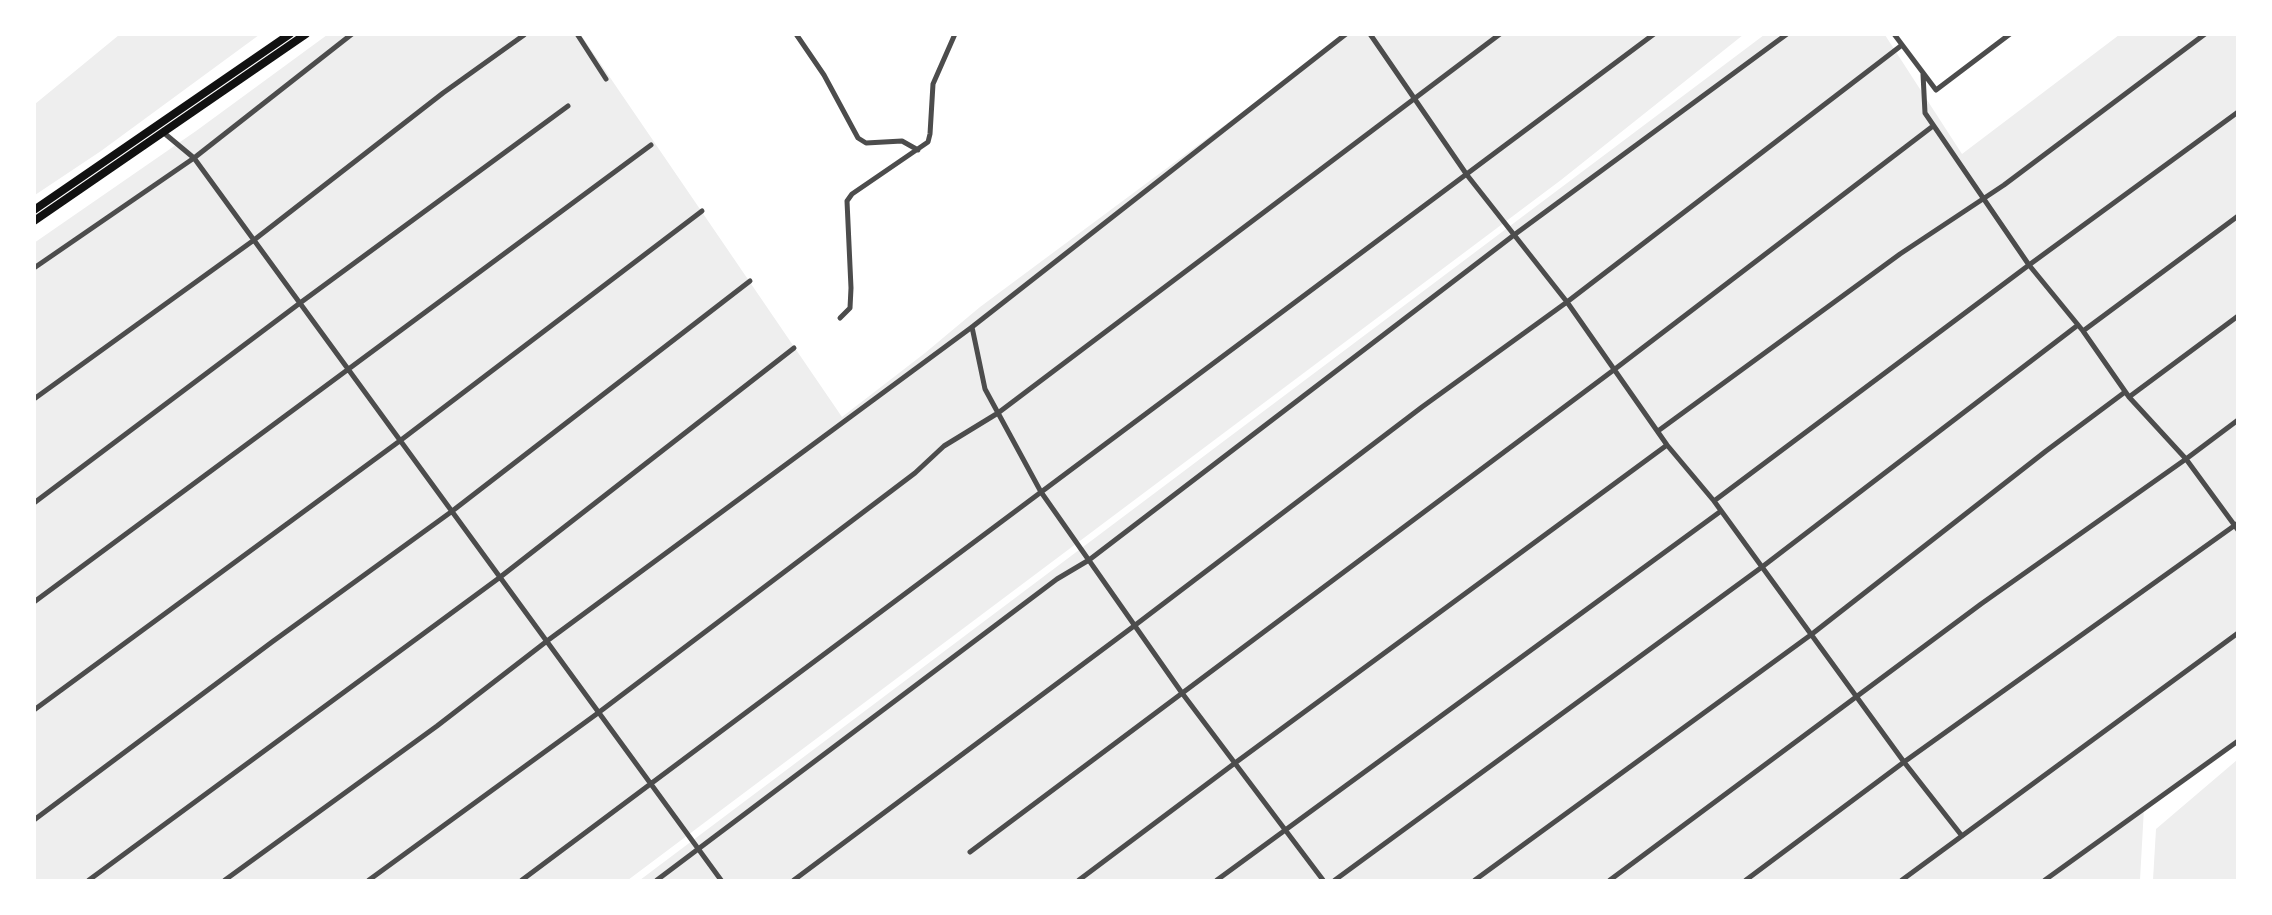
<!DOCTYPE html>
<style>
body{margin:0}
#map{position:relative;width:2272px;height:915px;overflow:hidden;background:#fff;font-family:Rubik,sans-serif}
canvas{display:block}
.frame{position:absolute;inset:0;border:36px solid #fff;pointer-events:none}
</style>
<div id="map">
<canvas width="2272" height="915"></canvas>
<div class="frame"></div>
</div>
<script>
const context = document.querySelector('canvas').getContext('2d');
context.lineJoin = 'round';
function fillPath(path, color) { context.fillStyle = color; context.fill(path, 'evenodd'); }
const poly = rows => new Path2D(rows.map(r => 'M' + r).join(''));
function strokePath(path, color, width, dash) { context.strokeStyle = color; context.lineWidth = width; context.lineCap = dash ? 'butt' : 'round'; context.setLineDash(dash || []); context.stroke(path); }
const green = poly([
 [119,35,259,35,101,151,35,195,35,104],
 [327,35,581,35,842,417,925,353,980,307,1346,35,1743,35,1561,180,628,880,35,880,34,243,196,131],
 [1764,35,1885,35,1962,154,2119,35,2237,35,2237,740,2144,808,2140,880,640,880],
 [2237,760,2237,880,2153,880,2156,829]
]);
const minor = poly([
 [577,34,606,79],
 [796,34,824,75,858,138,866,143,902,141,918,150],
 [1370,34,1467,175,1567,302,1667,445,1714,501,1904,762,1962,836],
 [1894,34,1936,90,2010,34],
 [1923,74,1925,113,2029,265,2083,331,2129,397,2186,459,2238,530],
 [164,133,194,158,721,880],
 [34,268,194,158,352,34],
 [840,318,850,308,851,288,847,201,852,194,928,142,930,134,933,84,955,34],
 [972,327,985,389,1041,492,1182,693,1323,880],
 [2083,331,2238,216],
 [2129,397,2238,316],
 [34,399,254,240,443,93,524,35],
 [1658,431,1900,254,2004,185,2205,34],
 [1714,501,2029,265,2238,112],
 [34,503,300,303,568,106],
 [34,602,651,145],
 [34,710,401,440,702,211],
 [34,820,272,642,451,512,750,281],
 [970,852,1615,369,1933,126],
 [89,880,499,578,794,348],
 [225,880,437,726,547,641,972,327,1346,34],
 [369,880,598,713,915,473,944,446,998,413,1500,34],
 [522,880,1654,34],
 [657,880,1057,579,1089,560,1514,235,1787,34],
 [794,880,1134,626,1422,407,1567,302,1902,45],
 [1079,880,1235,763,1667,445],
 [1217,880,1721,511],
 [1335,880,1762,567,2078,325],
 [1475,880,1812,634,2046,451,2125,392],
 [1610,880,1981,604,2186,459,2238,420],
 [1746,880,1904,762,2238,523],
 [1902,880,2238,633],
 [2045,880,2238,741]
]);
const primary = poly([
 [34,210,290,34],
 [34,221,306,34]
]);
fillPath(green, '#eee');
strokePath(minor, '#4c4c4c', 5);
strokePath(primary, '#111', 8);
</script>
